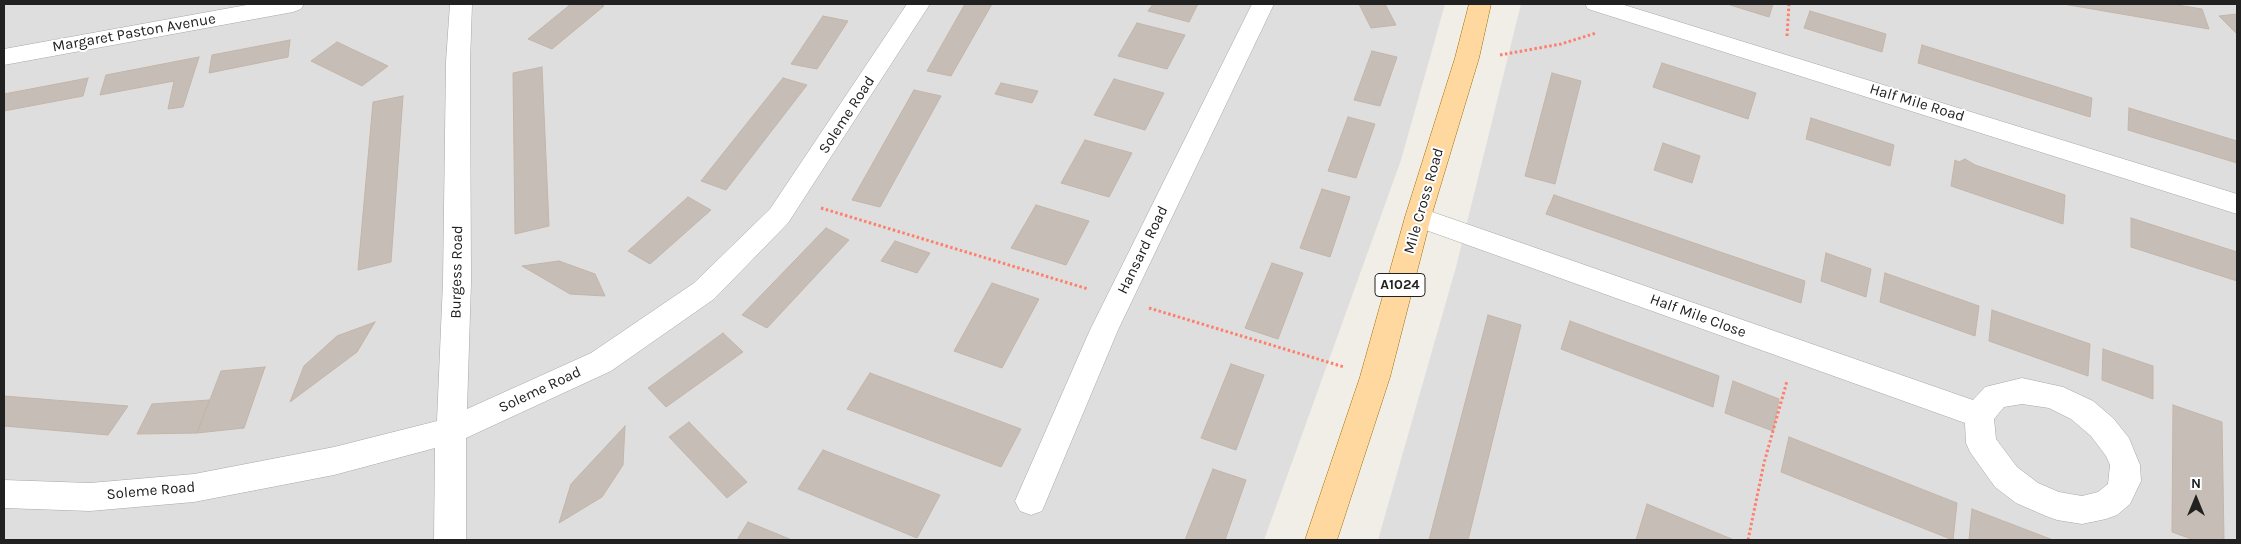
<!DOCTYPE html>
<style>
body{margin:0}
#map{position:relative;width:2241px;height:544px;overflow:hidden;background:#f1eee7;font-family:Karla,sans-serif}
canvas{display:block}
.frame{position:absolute;inset:0;border:5px solid #212121;pointer-events:none}
.north{position:absolute;left:2171px;top:474px;width:50px;height:50px;-webkit-text-stroke:4px #fff;paint-order:stroke;rotate:0deg;font-size:14px;font-weight:700;line-height:20px;text-align:center;color:#212121}
.north::after{content:'';display:block;margin:auto;width:18px;height:22px;background:#212121;clip-path:polygon(50% 0,100% 100%,50% 72%,0 100%)}
</style>
<div id="map">
<canvas width="2241" height="544"></canvas>
<div class="frame"></div>
<div class="north">N</div>
</div>
<script>
const context = document.querySelector('canvas').getContext('2d');
context.lineJoin = 'round';
function fillPath(path, color) { context.fillStyle = color; context.fill(path, 'evenodd'); }
const poly = rows => new Path2D(rows.map(r => 'M' + r).join(''));
function strokePath(path, color, width, dash) { context.strokeStyle = color; context.lineWidth = width; context.lineCap = dash ? 'butt' : 'round'; context.setLineDash(dash || []); context.stroke(path); }
function drawText(font, color, halo, rows, align = 'center') {
  context.font = font + ' Karla,sans-serif'; context.lineWidth = 4; context.setLineDash([]); context.textBaseline = 'middle'; context.strokeStyle = halo; context.fillStyle = color; for (const [text, x, y, turn = 0] of rows) {
    context.save(); context.translate(x, y); context.rotate((+turn || 0) * Math.PI / 180); context.textAlign = isNaN(turn) ? turn : align; if (halo) context.strokeText(text, 0, 0); context.fillText(text, 0, 0); context.restore();
  }
}
const residential = poly([
 [4,4,1445,4,1401,160,1264,540,4,540],
 [1521,4,2237,4,2237,540,1378,540,1456,267]
]);
const building = poly([
 [571,4,599,4,604,6,552,49,528,39,571,4],
 [965,4,992,4,951,76,927,71,965,4],
 [1153,4,1198,4,1189,22,1148,11,1153,4],
 [1359,4,1385,4,1396,25,1371,28,1359,4],
 [1727,4,1773,4,1769,17,1727,4],
 [2063,4,2171,4,2202,9,2209,29,2063,4],
 [1810,11,1886,34,1882,52,1804,28,1810,11],
 [2237,14,2237,34,2219,16,2237,14],
 [823,16,848,21,817,69,791,64,823,16],
 [1137,23,1185,35,1167,69,1118,56,1137,23],
 [290,40,288,57,209,73,212,55,290,40],
 [337,42,388,66,362,86,311,61,337,42],
 [1922,45,2092,98,2090,117,1918,63,1922,45],
 [1372,51,1397,57,1380,106,1354,100,1372,51],
 [199,57,183,107,168,109,174,81,100,95,106,75,199,57],
 [1662,63,1756,93,1748,119,1653,87,1662,63],
 [542,67,549,226,515,234,513,73,542,67],
 [1552,73,1581,81,1555,184,1525,176,1552,73],
 [88,78,83,96,4,111,4,94,88,78],
 [783,78,807,85,726,190,701,181,783,78],
 [1114,79,1164,93,1145,130,1094,115,1114,79],
 [1001,83,1038,91,1032,103,995,94,1001,83],
 [914,90,941,96,880,207,852,200,914,90],
 [403,96,391,262,358,270,373,102,403,96],
 [2129,108,2237,141,2237,163,2128,130,2129,108],
 [1348,117,1375,124,1356,178,1328,171,1348,117],
 [1811,118,1894,145,1890,166,1806,139,1811,118],
 [1085,140,1132,153,1109,197,1061,183,1085,140],
 [1663,143,1700,156,1692,183,1654,170,1663,143],
 [1965,159,1975,165,2065,195,2063,224,1951,186,1955,160,1959,162,1965,159],
 [1322,189,1350,197,1330,257,1300,248,1322,189],
 [1554,195,1805,281,1801,303,1546,214,1554,195],
 [688,197,711,210,650,264,628,251,688,197],
 [1036,205,1089,221,1066,265,1011,248,1036,205],
 [2131,218,2237,252,2237,281,2131,247,2131,218],
 [826,228,849,240,767,328,742,315,826,228],
 [895,241,930,253,917,273,881,261,895,241],
 [1826,253,1871,269,1866,297,1821,281,1826,253],
 [559,261,595,274,605,296,570,294,522,266,559,261],
 [1272,263,1303,273,1278,339,1245,328,1272,263],
 [1885,273,1979,306,1975,336,1880,302,1885,273],
 [992,283,1039,299,1002,368,954,351,992,283],
 [1992,310,2090,344,2088,376,1989,341,1992,310],
 [1488,315,1521,325,1468,540,1429,540,1488,315],
 [1570,321,1719,376,1713,407,1561,349,1570,321],
 [375,322,357,352,290,402,304,366,337,336,375,322],
 [723,333,743,352,666,407,648,388,723,333],
 [2103,349,2153,366,2153,399,2102,380,2103,349],
 [1231,364,1264,375,1236,450,1201,438,1231,364],
 [265,367,244,428,197,433,221,371,265,367],
 [870,373,1021,429,1001,467,847,409,870,373],
 [1733,381,1779,399,1773,431,1725,413,1733,381],
 [4,396,128,406,108,435,4,426,4,396],
 [209,400,197,433,137,434,152,404,209,400],
 [2173,405,2222,422,2224,540,2194,540,2172,532,2173,405],
 [689,422,747,482,727,498,669,437,689,422],
 [625,426,623,465,602,497,559,523,571,484,625,426],
 [1789,437,1957,503,1953,540,1781,472,1789,437],
 [823,450,940,495,917,538,798,489,823,450],
 [1213,469,1246,480,1225,540,1185,540,1213,469],
 [1647,504,1734,540,1636,540,1647,504],
 [1972,509,2053,540,1969,540,1972,509],
 [748,522,792,540,737,540,748,522]
]);
const path = poly([
 [1787,36,1789,4],
 [1500,55,1561,44,1596,33],
 [821,208,1088,289],
 [1149,308,1344,367],
 [1748,540,1764,463,1787,381]
]);
const minor = poly([
 [252,4,304,4,301,9,293,12,4,65,4,49,252,4],
 [450,4,472,4,470,62,471,282,467,409,591,353,694,283,770,209,907,4,930,4,788,223,714,299,611,371,466,438,466,540,434,540,435,448,334,475,194,502,90,511,4,508,4,480,90,483,194,474,334,447,437,421,443,282,446,62,450,4],
 [1252,4,1274,4,1118,330,1042,511,1031,515,1020,511,1015,501,1090,330,1252,4],
 [1585,4,1621,4,2237,194,2237,214,1588,9,1585,4],
 [1418,207,1973,400,1985,387,2022,378,2063,387,2093,401,2113,418,2129,438,2133,448,2140,465,2141,481,2130,504,2117,515,2106,519,2082,524,2057,520,2046,516,2016,503,1995,487,1970,452,1966,443,1965,423,1409,224,1405,217,1409,210,1418,207],
 [2022,404,2049,408,2071,419,2091,436,2106,456,2110,465,2108,484,2098,492,2082,496,2059,492,2038,483,2017,467,1996,439,1994,419,2004,407,2022,404]
]);
const major = poly([
 [1469,4,1491,4,1479,58,1431,217,1390,377,1337,540,1305,540,1360,377,1405,217,1455,58,1469,4]
]);
const shields = [
 [1400,285,50]
];
const shieldNames = [
 ["A1024",1400,285]
];
const streetNames = [
 ["Margaret Paston Avenue",134,33,-10],
 ["Half Mile Road",1917,103,17],
 ["Soleme Road",847,115,-57],
 ["Mile Cross Road",1424,201,-74],
 ["Hansard Road",1143,250,-64],
 ["Burgess Road",457,272,-89],
 ["Half Mile Close",1698,316,20],
 ["Soleme Road",540,390,-25],
 ["Soleme Road",151,491,-5]
];
fillPath(residential, '#dfdede');
fillPath(building, '#c6beb6');
strokePath(building, '#c4b5a9', 1);
strokePath(minor, '#a8a8a8', 1);
strokePath(major, '#9d6e00', 1);
strokePath(path, '#fe7f6b', 3, [2.5, 2.5]);
fillPath(minor, '#fff');
fillPath(major, '#ffd89f');
for (const [x, y, w] of shields) { const box = new Path2D(); box.roundRect(x - w / 2, y - 11.5, w, 23, 4); context.fillStyle = '#fff'; context.fill(box); strokePath(box, '#212121', 1); }
drawText('bold 14px', '#212121', null, shieldNames);
drawText('15px', '#212121', '#fff', streetNames);
</script>
